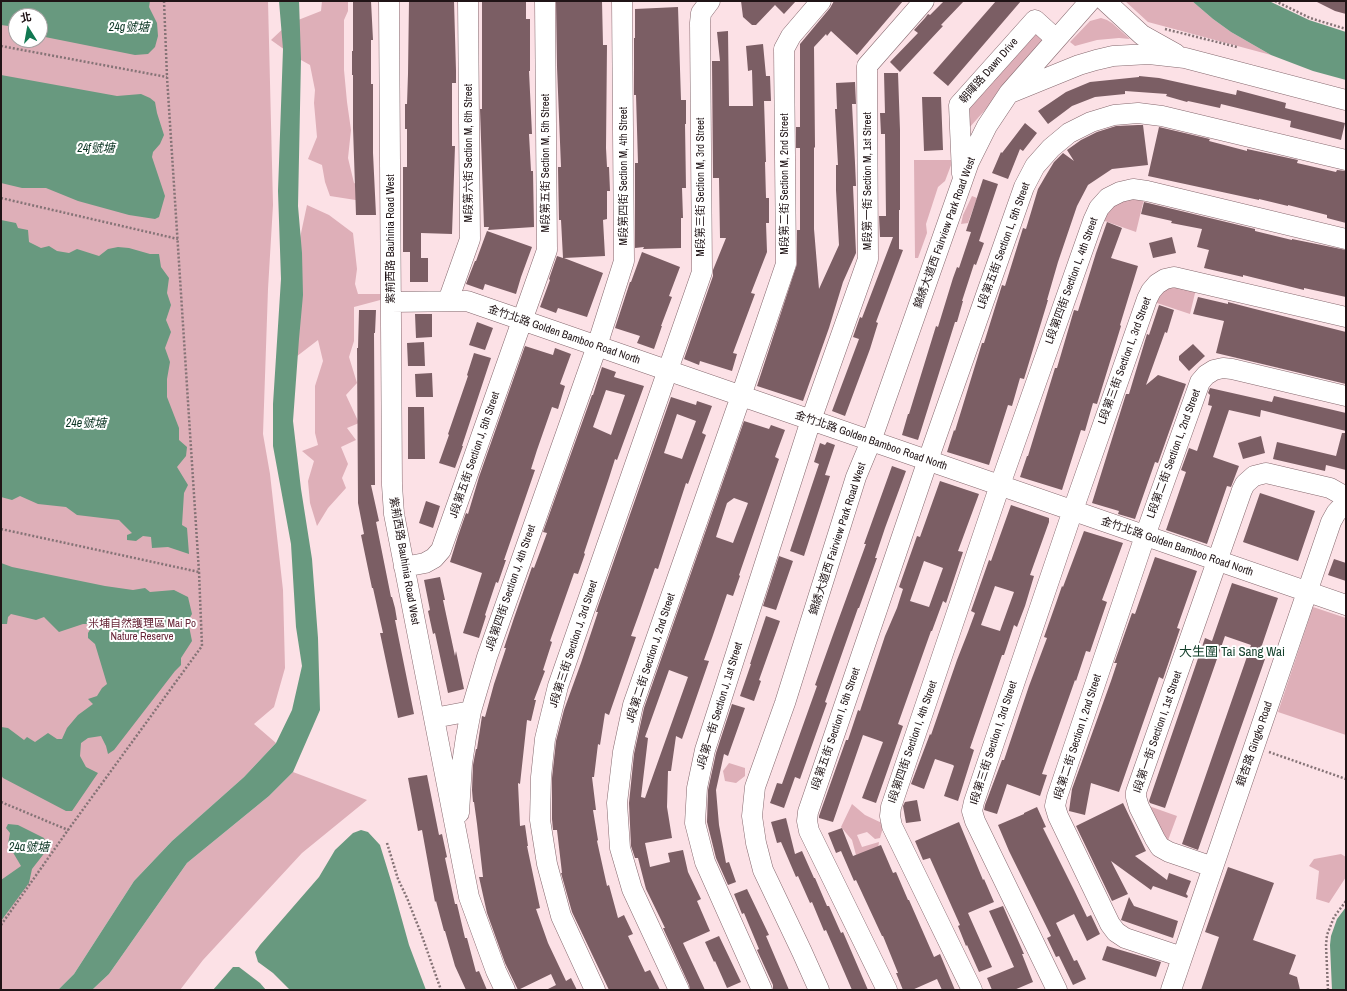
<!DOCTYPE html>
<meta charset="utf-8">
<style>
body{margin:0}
#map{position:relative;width:1347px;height:991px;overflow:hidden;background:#fce1e6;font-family:"Archivo Narrow","Noto Sans TC",sans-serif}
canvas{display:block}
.frame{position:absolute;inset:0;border:2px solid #201416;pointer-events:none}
.north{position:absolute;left:8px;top:8px;width:40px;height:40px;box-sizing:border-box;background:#fff;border:1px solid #a6a1a2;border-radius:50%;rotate:349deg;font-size:11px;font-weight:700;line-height:16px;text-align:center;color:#201416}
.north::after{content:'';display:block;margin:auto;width:14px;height:18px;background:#117851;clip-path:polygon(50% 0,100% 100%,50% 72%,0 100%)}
</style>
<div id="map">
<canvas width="1347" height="991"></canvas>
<div class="frame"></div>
<div class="north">北</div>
</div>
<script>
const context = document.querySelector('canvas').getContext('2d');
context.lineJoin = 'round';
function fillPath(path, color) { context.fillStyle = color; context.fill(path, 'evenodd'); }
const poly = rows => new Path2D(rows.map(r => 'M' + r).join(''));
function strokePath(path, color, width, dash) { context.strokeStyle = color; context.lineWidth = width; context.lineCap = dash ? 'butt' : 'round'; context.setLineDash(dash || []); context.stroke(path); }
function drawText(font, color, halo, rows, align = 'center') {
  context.font = font + ' "Archivo Narrow","Noto Sans TC",sans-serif'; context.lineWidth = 4; context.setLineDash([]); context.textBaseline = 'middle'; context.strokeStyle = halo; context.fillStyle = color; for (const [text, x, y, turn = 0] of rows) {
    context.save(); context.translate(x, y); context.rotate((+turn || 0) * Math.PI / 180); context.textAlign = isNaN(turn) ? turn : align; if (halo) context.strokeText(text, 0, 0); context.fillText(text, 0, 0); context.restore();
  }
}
const green = poly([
 [1,1,268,1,273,205,268,289,263,434,270,474,283,590,285,668,274,707,254,724,276,743,244,777,172,841,134,881,74,974,58,990,1,990],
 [16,16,40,16,40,40,16,40],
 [322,1,348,1,348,11,344,20,344,70,347,102,351,130,348,158,354,183,372,191,362,201,330,196,325,182,322,165,308,159,317,137,314,103,315,90,310,65,292,55,271,40,288,24,321,11],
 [1125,1,1192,1,1213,19,1231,32,1271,55,1148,22],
 [1101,18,1107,20,1112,23,1130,39,1119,38,1097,40,1075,46,1070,42,1090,21],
 [1034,34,1038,34,1044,39,1042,46,969,128,968,106],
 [914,160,953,160,945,181,938,187,926,224,927,233,918,258,915,258],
 [972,196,977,198,968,223,961,224,963,215],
 [1123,199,1144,199,1136,232,1102,220,1107,211],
 [307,205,329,215,353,233,357,269,355,284,358,294,383,294,384,299,354,307,354,341,349,357,357,383,346,395,359,423,347,428,356,440,341,447,348,464,342,478,346,488,328,508,317,526,310,503,308,481,314,461,302,451,318,445,315,433,315,386,323,361,318,340,292,360,297,252],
 [1168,286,1196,289,1190,314,1154,302],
 [1313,607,1346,618,1346,735,1278,712],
 [729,763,745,768,745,776,736,783,725,781,723,771],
 [293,772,367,800,302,853,203,960,180,990,92,990,109,974,187,863,269,796],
 [852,804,865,815,884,824,880,838,875,839,867,832,857,835,862,847,879,842,878,849,856,855,852,840,841,827],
 [1146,805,1177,816,1167,843],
 [1341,854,1346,857,1346,877,1329,903,1316,899,1319,871,1309,866,1314,859]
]);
const water = poly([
 [1,1,150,1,149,7,157,23,158,36,155,47,148,54,135,55,40,36,40,16,16,16,16,27,1,25],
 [279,1,299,1,301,59,298,206,302,253,303,295,299,339,293,421,301,489,312,559,318,638,320,710,293,772,269,796,187,863,109,974,92,990,58,990,74,974,134,881,172,841,244,777,276,743,292,710,302,666,296,627,291,544,273,446,273,404,281,279,278,191,283,49],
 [1192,1,1269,1,1309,20,1346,32,1346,80,1313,71,1271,55,1231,32,1213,19],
 [1,75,117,96,141,94,150,98,155,102,157,113,164,135,160,144,153,152,152,157,165,196,159,217,155,219,129,215,78,201,46,188,22,188,1,183],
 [1,220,16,223,18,228,28,230,29,242,41,248,49,246,57,251,69,253,77,249,99,256,108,249,118,247,129,248,150,254,159,254,161,267,169,278,167,293,171,305,166,320,171,332,165,348,170,362,167,379,167,397,179,428,179,440,187,447,186,456,177,467,188,485,184,493,182,525,187,528,189,554,168,547,152,548,151,537,143,536,136,541,127,540,127,535,132,533,119,520,77,515,66,507,38,504,20,496,12,500,1,497],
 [1,563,12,567,105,586,133,590,145,588,150,592,174,590,188,597,192,614,188,621,192,641,181,658,181,665,175,671,114,750,108,754,106,746,101,736,88,738,81,743,80,756,86,767,98,773,72,811,66,811,3,778,1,775,1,727,8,728,24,740,27,737,35,742,48,733,57,739,62,739,67,728,78,715,93,704,88,699,97,696,102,688,107,684,95,644,88,638,88,633,91,628,88,624,83,624,59,632,44,617,36,620,11,614,8,617,7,624,1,624],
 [8,824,18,825,44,838,47,845,46,851,32,869,29,883,1,921,1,880,21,866,8,844,10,833,6,828],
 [361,830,368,832,380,845,392,884,409,945,426,990,290,990,273,973,258,962,255,952,260,945,319,877,335,850,353,833],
 [1346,907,1346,990,1332,990,1330,945,1331,936,1337,919],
 [233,967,239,967,260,983,266,990,213,990]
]);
const building = poly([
 [353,1,371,1,373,40,371,40,371,84,373,84,373,153,376,215,356,215,353,128,353,75,352,75,352,51,353,51],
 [409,1,454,1,456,71,456,83,452,83,452,146,455,146,452,234,421,233,421,258,428,258,428,282,410,282,410,252,403,252,403,167,407,167,407,129,405,129,405,104,407,104,408,74],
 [482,1,526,1,526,19,530,19,530,71,529,71,532,134,529,134,531,171,533,171,534,227,488,230,489,227,484,227,480,109,482,109],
 [556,1,602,1,603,45,607,45,606,148,607,167,609,167,610,191,607,191,607,219,603,220,605,256,564,258,603,273,587,317,558,308,556,313,540,307,550,280,549,279,557,256,563,258,561,220,559,220,558,167,561,167,557,67],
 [741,1,796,1,784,14,775,5,756,25,752,25,743,17],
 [834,1,903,1,857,55,831,31,827,36,826,34,814,47,815,147,814,148,814,229,819,289,839,245,836,190,836,165,838,165,835,109,837,109,836,83,855,82,856,104,852,104,855,163,856,186,853,186,856,253,843,282,829,328,803,401,757,386,797,264,797,230,800,230,800,148,796,148,796,127,800,127,800,44,830,8],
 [944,1,964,1,941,25,943,26,900,72,890,62,918,33,914,30,925,18,928,14,930,15],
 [996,1,1021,1,948,86,933,73],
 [1315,1,1346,1,1346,14,1335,11],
 [678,7,681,100,686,100,686,124,685,124,686,188,682,188,683,218,681,218,681,248,643,249,644,247,635,248,635,163,638,163,636,95,634,95,634,38,635,38,635,9],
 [728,31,729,106,753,106,752,70,748,71,746,46,763,44,766,76,770,76,771,101,764,101,766,162,765,162,766,198,769,198,769,223,766,223,767,252,751,293,755,294,733,353,737,354,732,371,700,361,699,365,684,359,713,276,713,270,726,238,720,238,719,178,713,178,712,61,720,61,717,32],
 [884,73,898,73,900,130,900,210,899,210,899,249,903,250,876,322,878,323,870,349,845,416,832,411,859,339,853,337,860,317,862,318,893,237,880,237,879,216,886,216,885,134,881,134,880,113,885,113],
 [1139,76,1159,78,1236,95,1237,90,1286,103,1285,108,1345,123,1341,140,1290,127,1291,121,1221,104,1220,108,1188,101,1187,102,1166,96,1167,94,1125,91,1125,94,1095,97,1072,106,1048,124,1038,111,1066,92,1090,82,1139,77],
 [922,97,941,97,943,150,924,151],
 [1025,123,1037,133,1023,151,1020,149,1008,179,992,173,1001,152,1002,153],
 [1138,125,1143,125,1148,165,1112,169,1088,185,1077,206,1058,262,1047,300,1048,300,1024,379,1020,378,1012,406,1008,405,989,465,947,452,954,430,955,431,982,343,984,343,1002,285,1005,286,1023,228,1026,229,1038,189,1045,177,1054,162,1063,153,1074,161,1067,150,1081,140,1097,132,1116,126],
 [1159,127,1210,139,1209,141,1247,151,1247,149,1298,160,1297,163,1336,172,1337,170,1346,171,1346,223,1327,218,1327,215,1288,205,1288,206,1259,199,1259,200,1148,176],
 [983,179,998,184,979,241,984,243,976,265,974,264,962,301,963,301,957,322,955,322,918,440,902,435,908,414,909,414,936,326,938,327,953,278,957,267,959,268,971,232,966,231],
 [1144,202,1255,229,1255,231,1292,240,1292,239,1346,250,1346,297,1304,288,1304,290,1243,275,1243,277,1204,268,1209,250,1197,247,1202,229,1171,223,1172,221,1141,214],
 [1107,222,1122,228,1111,258,1138,266,1120,325,1121,326,1097,404,1093,403,1085,431,1081,430,1062,490,1020,477,1027,456,1028,456,1055,368,1057,368,1074,310,1078,311,1096,253],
 [487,231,532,247,521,277,516,294,485,284,483,290,466,284,475,261,476,261],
 [1172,237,1176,253,1153,258,1149,243],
 [642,252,680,267,669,296,672,297,661,326,662,326,654,349,637,343,640,336,615,328,630,282,631,282],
 [1198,297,1228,304,1228,302,1251,308,1346,332,1346,384,1216,353,1224,321,1193,314],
 [1159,305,1174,310,1167,333,1165,332,1146,385,1158,375,1186,384,1158,463,1155,462,1135,519,1118,514,1119,511,1092,503,1126,394,1129,394,1147,334,1149,335],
 [359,310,376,310,375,333,374,333,375,485,371,485,379,521,376,522,391,597,392,597,395,608,397,620,395,620,414,714,398,718,380,633,383,633,373,588,372,588,361,535,364,534,358,503,357,348,358,348],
 [415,314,432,314,432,337,416,338],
 [477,322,493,328,485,350,469,345],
 [424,342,425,366,408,366,407,343],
 [1193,344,1205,356,1189,371,1179,360,1179,356],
 [525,346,553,355,555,348,571,354,560,384,565,386,558,409,552,407,537,450,531,469,535,470,504,560,506,560,498,583,496,582,485,615,486,616,479,638,463,633,482,573,450,562,458,536,466,513,468,514,479,477],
 [474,353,491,358,462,446,463,446,455,468,439,463,449,435,448,434,468,376,467,375],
 [602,367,616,372,614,377,644,386,617,460,615,459,609,478,584,553,585,554,578,574,574,573,550,641,552,642,543,670,545,671,534,700,536,700,531,721,527,720,520,784,518,783,520,826,525,825,528,846,527,846,540,908,536,909,548,943,566,981,571,978,577,990,546,990,556,985,551,974,518,990,505,963,487,913,479,877,483,877,477,824,474,802,473,802,472,790,473,765,476,749,477,749,482,716,485,717,494,684,506,648,504,648,514,618,532,567,534,568,540,552,547,533,543,532,592,395,593,395],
 [606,390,625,395,611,435,593,427],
 [432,373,433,397,416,397,415,374],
 [1210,388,1272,402,1274,396,1346,413,1346,431,1261,410,1260,417,1229,410,1213,457,1239,466,1231,487,1227,486,1207,544,1166,530,1186,472,1181,470,1189,448,1197,451,1212,406,1208,405,1210,395,1208,393],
 [671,397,696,405,697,401,712,406,702,433,706,435,688,484,686,483,658,569,655,568,639,614,631,636,636,637,609,715,605,713,600,745,598,744,594,777,592,777,596,810,593,810,598,840,597,841,607,886,609,885,618,918,624,915,633,934,628,936,645,972,650,970,660,990,609,990,572,912,561,873,562,873,557,830,553,830,552,819,552,778,556,741,564,710,581,663,598,612,596,612],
 [677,414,696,421,682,459,664,453],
 [408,407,424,407,425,459,408,459],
 [744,421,769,429,771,425,785,430,775,457,779,459,739,575,740,576,733,596,727,594,712,638,704,660,709,661,682,739,676,736,671,771,668,771,667,807,672,838,645,843,650,867,670,862,668,853,683,850,688,872,701,899,697,901,710,931,683,943,705,990,690,990,689,985,663,928,665,928,646,889,638,858,635,858,631,846,629,803,634,754,644,708],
 [734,498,748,503,733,543,716,537,727,503],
 [669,670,688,677,645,798,641,797,648,738,645,737],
 [1342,433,1346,433,1346,470,1326,465,1325,471,1273,459,1277,442,1336,456],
 [1261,436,1265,453,1243,459,1238,443],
 [827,442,835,445,825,475,830,476,804,556,790,551,819,464,814,462,820,443,825,445],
 [892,466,906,471,885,528,875,558,877,558,859,608,858,608,825,702,827,703,800,779,795,777,784,808,770,803,777,783,782,784,817,686,815,685,834,632,866,544,864,544],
 [940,481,979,494,958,551,963,552,946,603,943,601,932,631,931,631,898,724,903,726,876,803,862,798,883,742,863,735,833,822,819,818,819,816,836,768,846,740,848,740,858,710,860,711,885,636,897,608,903,589,899,587,917,536,920,537],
 [924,561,943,568,929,607,910,601],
 [1260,493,1315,511,1298,561,1243,542],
 [426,501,440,506,433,528,419,523],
 [1011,505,1049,518,1049,522,1030,575,1034,576,1025,606,1017,627,1014,625,1004,655,1002,655,970,748,974,750,958,801,944,796,954,766,953,765,935,759,924,789,911,784,930,734,931,735,957,660,968,632,975,613,971,611,989,560,991,561],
 [995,586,1014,592,1000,631,981,625],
 [1084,531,1123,543,1102,600,1107,602,1090,652,1086,651,1076,681,1075,680,1042,774,1047,775,1040,796,1007,784,997,814,984,810,985,805,1002,760,1004,760,1029,686,1047,638,1044,637,1055,606,1062,586,1063,587],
 [779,556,793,561,776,610,763,606],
 [1155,557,1197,571,1177,628,1180,629,1163,679,1159,677,1119,792,1091,783,1085,815,1069,811,1072,789,1111,681,1117,663,1114,663,1115,661,1132,613,1135,614],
 [1334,559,1346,563,1346,581,1328,575],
 [440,577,445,600,443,600,455,656,456,651,464,689,448,693,435,633,433,634,428,611,430,610,424,580],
 [1232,583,1278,598,1258,657,1265,659,1198,850,1182,844,1251,645,1225,636,1165,808,1150,803,1149,801,1205,638,1212,641],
 [766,616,780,621,759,680,761,681,754,701,740,696,751,664,750,664],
 [732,704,745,708,728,756,724,754,716,790,719,825,726,863,729,862,736,882,728,885,716,858,707,822,708,790,716,753],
 [427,775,439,835,442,834,447,857,445,858,455,904,457,904,465,938,467,938,476,972,479,971,487,990,466,990,455,966,445,931,444,931,436,901,435,902,422,830,418,831,408,778],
 [917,800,921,821,906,823,903,806,905,802],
 [1123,803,1146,851,1135,856,1167,880,1169,873,1191,881,1186,894,1188,896,1187,898,1153,886,1151,890,1111,861,1128,894,1112,901,1076,826],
 [1037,807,1046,827,1043,828,1074,890,1087,917,1091,915,1100,934,1087,941,1074,914,1056,923,1074,961,1077,960,1086,979,1073,985,1059,956,1056,957,1047,938,1051,936,1009,851,998,825,1024,814,1024,813],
 [786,818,795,854,802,851,814,878,815,878,827,906,829,906,841,933,843,932,868,990,852,990,826,930,824,931,812,902,810,903,798,876,796,877,781,842,777,843,771,822],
 [959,822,983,880,984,879,994,902,968,913,992,967,979,972,967,945,966,946,958,926,960,925,930,858,923,860,915,841],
 [842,828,853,856,881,845,893,873,896,872,908,900,909,900,934,957,940,954,955,990,942,990,937,979,912,990,903,990,896,973,898,973,883,936,882,936,856,880,854,881,841,851,836,853,828,833],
 [1228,867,1274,883,1253,940,1296,955,1289,974,1297,977,1300,990,1201,990,1219,937,1205,932],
 [747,889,769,935,766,936,789,990,773,990,773,985,757,950,759,949,744,913,742,914,734,894],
 [1129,897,1134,906,1178,921,1173,938,1121,920],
 [1003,906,1024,954,1022,954,1033,982,1014,990,992,990,987,978,1014,967,989,911],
 [719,936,741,982,727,988,715,961,714,962,705,942],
 [1107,946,1161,962,1156,977,1102,960]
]);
const path = poly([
 [1275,1,1310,18,1346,29],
 [1165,29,1237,47],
 [1,46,167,77],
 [1,198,178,239],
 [1,529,199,572],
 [1269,752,1346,779],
 [1,802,68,830],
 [387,843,398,879,407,898,422,936,441,990],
 [1,925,68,830,202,646,199,572,167,77,164,1],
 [1328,990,1326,945,1327,935,1334,917,1346,901]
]);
const minor = poly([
 [389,1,392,485,394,514,469,897,496,971,505,990],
 [1105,1,1142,35,1176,54],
 [1010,93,1079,65,1096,60,1113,56,1149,54,1185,58,1346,100],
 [962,174,959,105,1035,20,1056,39],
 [448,301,470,239,468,1],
 [391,302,467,301,1346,605],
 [404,567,425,563,434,558,441,550,547,250,545,1],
 [434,718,471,711],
 [459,813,462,764,466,737,471,711,487,657,597,346,624,261,622,1],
 [1213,867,1169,852,1160,847,1155,839,1139,807,1136,797,1136,792,1242,490,1245,484,1254,476,1266,473,1330,488,1346,497],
 [1182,957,1125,938,1116,932,1110,924,1058,816,1055,806,1057,797,1145,536,1200,382,1206,375,1214,370,1223,368,1232,369,1346,396],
 [595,990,561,916,547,864,540,820,541,777,545,739,558,686,702,272,700,23,701,13,710,1],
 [679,990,632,889,620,848,617,803,623,752,633,705,741,396,786,264,784,49,791,36,821,1],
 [762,990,705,862,695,823,697,788,705,750,811,420,868,259,867,66,924,1],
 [819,990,802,952,763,870,756,843,752,816,755,787,785,703,856,477,871,441,969,162,987,126,1009,93,1090,1],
 [887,990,809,831,807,821,808,812,928,460,1024,187,1035,166,1051,148,1069,133,1091,122,1114,115,1138,113,1162,116,1346,160],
 [972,990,892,826,890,816,891,807,1000,485,1093,221,1099,208,1108,198,1120,192,1133,189,1147,191,1346,239],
 [1057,990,975,821,972,811,974,802,1073,510,1147,299,1151,291,1157,284,1165,279,1174,277,1346,317],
 [1171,990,1331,522,1336,513,1346,502]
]);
const streetNames = [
 ["朝暉路 Dawn Drive",989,71,-49],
 ["M段第六街 Section M, 6th Street",469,153,-90],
 ["M段第五街 Section M, 5th Street",546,163,-90],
 ["M段第四街 Section M, 4th Street",624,176,-90],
 ["M段第一街 Section M, 1st Street",868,181,-90],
 ["M段第二街 Section M, 2nd Street",785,184,-90],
 ["M段第三街 Section M, 3rd Street",701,187,-90],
 ["錦綉大道西 Fairview Park Road West",945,233,-70],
 ["紫荊西路 Bauhinia Road West",391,239,-90],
 ["L段第五街 Section L, 5th Street",1004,246,-70],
 ["L段第四街 Section L, 4th Street",1072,281,-70],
 ["金竹北路 Golden Bamboo Road North",564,335,19],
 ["L段第三街 Section L, 3rd Street",1125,361,-70],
 ["金竹北路 Golden Bamboo Road North",871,441,19],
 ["L段第二街 Section L, 2nd Street",1174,454,-70],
 ["J段第五街 Section J, 5th Street",475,455,-71],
 ["錦綉大道西 Fairview Park Road West",838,539,-72],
 ["金竹北路 Golden Bamboo Road North",1177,547,19],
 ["紫荊西路 Bauhinia Road West",404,561,80],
 ["J段第四街 Section J, 4th Street",511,588,-71],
 ["J段第三街 Section J, 3rd Street",574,644,-72],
 ["J段第二街 Section J, 2nd Street",651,658,-72],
 ["J段第一街 Section J, 1st Street",720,706,-73],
 ["I段第五街 Section I, 5th Street",836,729,-71],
 ["I段第一街 Section I, 1st Street",1158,732,-71],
 ["I段第二街 Section I, 2nd Street",1078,737,-72],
 ["I段第四街 Section I, 4th Street",913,742,-71],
 ["I段第三街 Section I, 3rd Street",994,743,-72],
 ["銀杏路 Gingko Road",1255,744,-71]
];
const parkNames = [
 ["米埔自然護理區 Mai Po",142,624],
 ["Nature Reserve",142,637]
];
const waterNames = [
 ["24g號塘",129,28],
 ["24f號塘",96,149],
 ["24e號塘",86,424],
 ["24a號塘",29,848]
];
const quarterNames = [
 ["大生圍 Tai Sang Wai",1232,653]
];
fillPath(green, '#deafb8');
fillPath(water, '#68997f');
fillPath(building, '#7b5e64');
strokePath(minor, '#85686e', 21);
strokePath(path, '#857376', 2.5, [2, 2]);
strokePath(minor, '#fff', 20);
drawText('11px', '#201416', '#fff', streetNames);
drawText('11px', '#69283a', '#fff', parkNames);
drawText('italic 12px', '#0c3624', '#fff', waterNames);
drawText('13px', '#15412d', '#fff', quarterNames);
</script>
